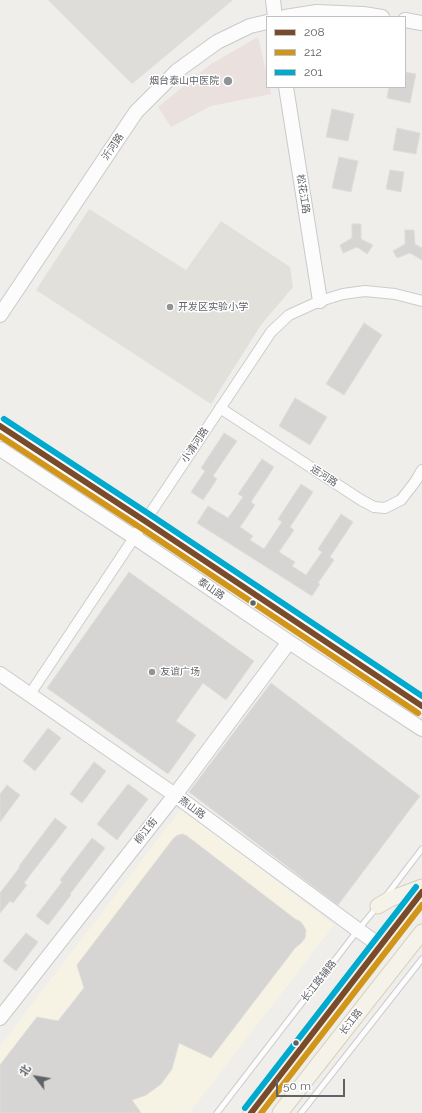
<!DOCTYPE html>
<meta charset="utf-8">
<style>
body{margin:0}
#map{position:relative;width:422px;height:1113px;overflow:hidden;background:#efeeea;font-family:Raleway,"Noto Sans SC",sans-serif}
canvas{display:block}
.legend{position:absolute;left:266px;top:16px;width:140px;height:72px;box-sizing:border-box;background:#fff;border:1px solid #bfc1c3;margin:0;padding:5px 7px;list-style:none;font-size:12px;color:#5f6368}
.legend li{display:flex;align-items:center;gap:8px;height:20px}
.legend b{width:20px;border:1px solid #bfc1c3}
.north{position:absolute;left:16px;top:1057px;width:40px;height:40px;-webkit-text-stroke:3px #fff;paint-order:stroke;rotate:301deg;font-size:11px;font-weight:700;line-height:16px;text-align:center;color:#5f6368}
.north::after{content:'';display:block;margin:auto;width:14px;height:18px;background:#5f6368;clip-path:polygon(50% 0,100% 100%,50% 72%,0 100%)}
.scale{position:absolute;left:276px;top:1079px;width:69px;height:18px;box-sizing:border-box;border:2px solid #5f6368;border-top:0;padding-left:5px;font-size:12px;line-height:14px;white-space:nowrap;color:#5f6368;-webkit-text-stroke:3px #fff;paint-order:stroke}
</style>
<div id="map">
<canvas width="422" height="1113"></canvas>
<ul class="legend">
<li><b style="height:5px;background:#7a4b2a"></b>208</li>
<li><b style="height:5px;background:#d1951a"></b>212</li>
<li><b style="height:5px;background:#00a9ce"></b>201</li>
</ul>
<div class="north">北</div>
<div class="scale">50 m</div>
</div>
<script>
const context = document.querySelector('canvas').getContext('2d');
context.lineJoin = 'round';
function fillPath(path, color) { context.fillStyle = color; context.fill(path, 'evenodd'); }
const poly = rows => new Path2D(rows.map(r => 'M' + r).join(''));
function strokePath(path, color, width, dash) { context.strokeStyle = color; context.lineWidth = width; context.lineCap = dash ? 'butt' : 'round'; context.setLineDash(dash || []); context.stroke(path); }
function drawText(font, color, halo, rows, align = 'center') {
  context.font = font + ' Raleway,"Noto Sans SC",sans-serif'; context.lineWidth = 3; context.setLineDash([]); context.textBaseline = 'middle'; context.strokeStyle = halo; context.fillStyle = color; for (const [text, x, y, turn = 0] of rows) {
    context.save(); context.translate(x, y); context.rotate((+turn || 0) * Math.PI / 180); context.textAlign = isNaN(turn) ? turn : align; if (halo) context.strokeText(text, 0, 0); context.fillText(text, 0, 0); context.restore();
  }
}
const commercial = poly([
 [182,808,334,925,189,1113,0,1113,0,1046]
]);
const industrial = poly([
 [48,0,233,0,132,84]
]);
const education = poly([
 [89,209,186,270,221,221,290,267,293,287,261,325,211,404,36,290]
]);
const medical = poly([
 [258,37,267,75,267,87,270,87,271,94,211,106,171,127,158,107,211,64]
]);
const building = poly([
 [405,72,416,74,410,103,387,98,389,87,405,87,405,72],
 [332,109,354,114,348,141,326,137,332,109],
 [397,128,420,133,416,154,393,150,397,128],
 [339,157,358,161,351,192,332,188,339,157],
 [390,170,404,172,401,192,386,189,390,170],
 [352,224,361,224,361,239,373,245,367,254,357,247,343,253,340,245,352,238,352,224],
 [405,230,414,230,415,244,422,248,422,260,410,253,397,258,393,251,405,244,405,230],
 [364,323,382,335,344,395,326,384,364,323],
 [295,398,327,417,310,445,279,426,295,398],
 [224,433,237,441,213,476,217,479,203,500,191,492,205,471,201,468,224,433],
 [262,459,274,467,251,502,255,505,240,527,253,536,250,540,264,549,282,522,278,519,301,484,313,492,290,527,294,530,279,552,295,562,292,566,306,575,322,552,318,549,341,514,353,522,330,557,334,560,318,583,320,584,312,596,197,523,208,506,228,518,243,497,238,494,262,459],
 [129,572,254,661,226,700,203,683,176,721,196,735,168,774,47,688,129,572],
 [271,683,420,796,338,905,189,792,271,683],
 [48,728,61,738,35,771,23,761,48,728],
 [94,762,106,771,82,803,70,794,94,762],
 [128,784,148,799,117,840,97,824,128,784],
 [7,785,20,795,0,822,0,794,7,785],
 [55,818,67,827,24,883,27,885,13,903,10,901,0,913,0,893,20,867,19,866,55,818],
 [182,834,187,836,295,919,301,922,306,930,305,938,301,943,295,948,211,1058,179,1043,172,1069,161,1084,146,1095,132,1100,141,1113,0,1113,0,1065,37,1017,58,1021,84,988,77,965,173,839,176,836,182,834],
 [92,838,105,848,70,894,71,895,48,925,36,916,62,882,60,880,92,838],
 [26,933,38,942,16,971,3,961,26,933]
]);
const lane = poly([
 [386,896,422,849],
 [217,1113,358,930,377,907],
 [301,1113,422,959]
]);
const street = poly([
 [220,408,361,500,374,507,385,508,401,500,415,482,422,470],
 [30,694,271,332,289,315,320,301,343,294,365,291,395,294,422,301]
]);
const secondary = poly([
 [273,0,275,17],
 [285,17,317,12,363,14,382,17],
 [405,20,422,23],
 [286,87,320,301],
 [0,315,136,112,177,71,217,42,250,26,267,22],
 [0,426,145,521,422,706],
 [0,449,134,537,289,642,422,729],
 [0,674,175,795,358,930,381,946],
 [0,1018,175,795,289,642]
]);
const primary = poly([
 [378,906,390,899,422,887],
 [251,1113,422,892],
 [280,1113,422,932]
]);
const bus1 = poly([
 [0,426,145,521,422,706],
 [251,1113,422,892]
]);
const bus2 = poly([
 [0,436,141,528,418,713],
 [261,1113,422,905]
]);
const bus3 = poly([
 [4,419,149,514,422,696],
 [245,1108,416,887]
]);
const markers = [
 [228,81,5,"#919496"],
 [170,307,4,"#919496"],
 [253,603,3.5,"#5f6368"],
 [152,672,4,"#919496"],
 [296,1043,3.5,"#5f6368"]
];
const poiNames = [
 ["烟台泰山中医院",219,81,"right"],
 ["开发区实验小学",178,307],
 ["友谊广场",160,672]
];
const streetNames = [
 ["沂河路",113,147,-56],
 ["松花江路",303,194,81],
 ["小清河路",195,445,-56],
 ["运河路",324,476,33],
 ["泰山路",211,589,34],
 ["燕山路",192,808,36],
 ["柳江街",146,831,-52],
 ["长江路辅路",319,981,-52],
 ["长江路",351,1022,-52]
];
fillPath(commercial, '#f7f3e4');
fillPath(industrial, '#dfddda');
fillPath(education, '#e2e0da');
fillPath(medical, '#eae0de');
fillPath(building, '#d6d5d3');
strokePath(building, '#deddd9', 1);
strokePath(lane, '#cbcccc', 7);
strokePath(street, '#cbcccc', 12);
strokePath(secondary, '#cacacb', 16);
strokePath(primary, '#d7ceb8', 17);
strokePath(lane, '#fdfcfc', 5);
strokePath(street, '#fdfcfc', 10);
strokePath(secondary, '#fdfcfc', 14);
strokePath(primary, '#f4f2e9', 15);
strokePath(bus1, '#7a4b2a', 6);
strokePath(bus2, '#d1951a', 6);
strokePath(bus3, '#00a9ce', 6);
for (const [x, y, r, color] of markers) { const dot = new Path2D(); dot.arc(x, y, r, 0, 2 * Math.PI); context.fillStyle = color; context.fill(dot); strokePath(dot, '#fff', 1.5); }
drawText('10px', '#5f6368', '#fff', poiNames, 'left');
drawText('10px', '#5f6368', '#fff', streetNames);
</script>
